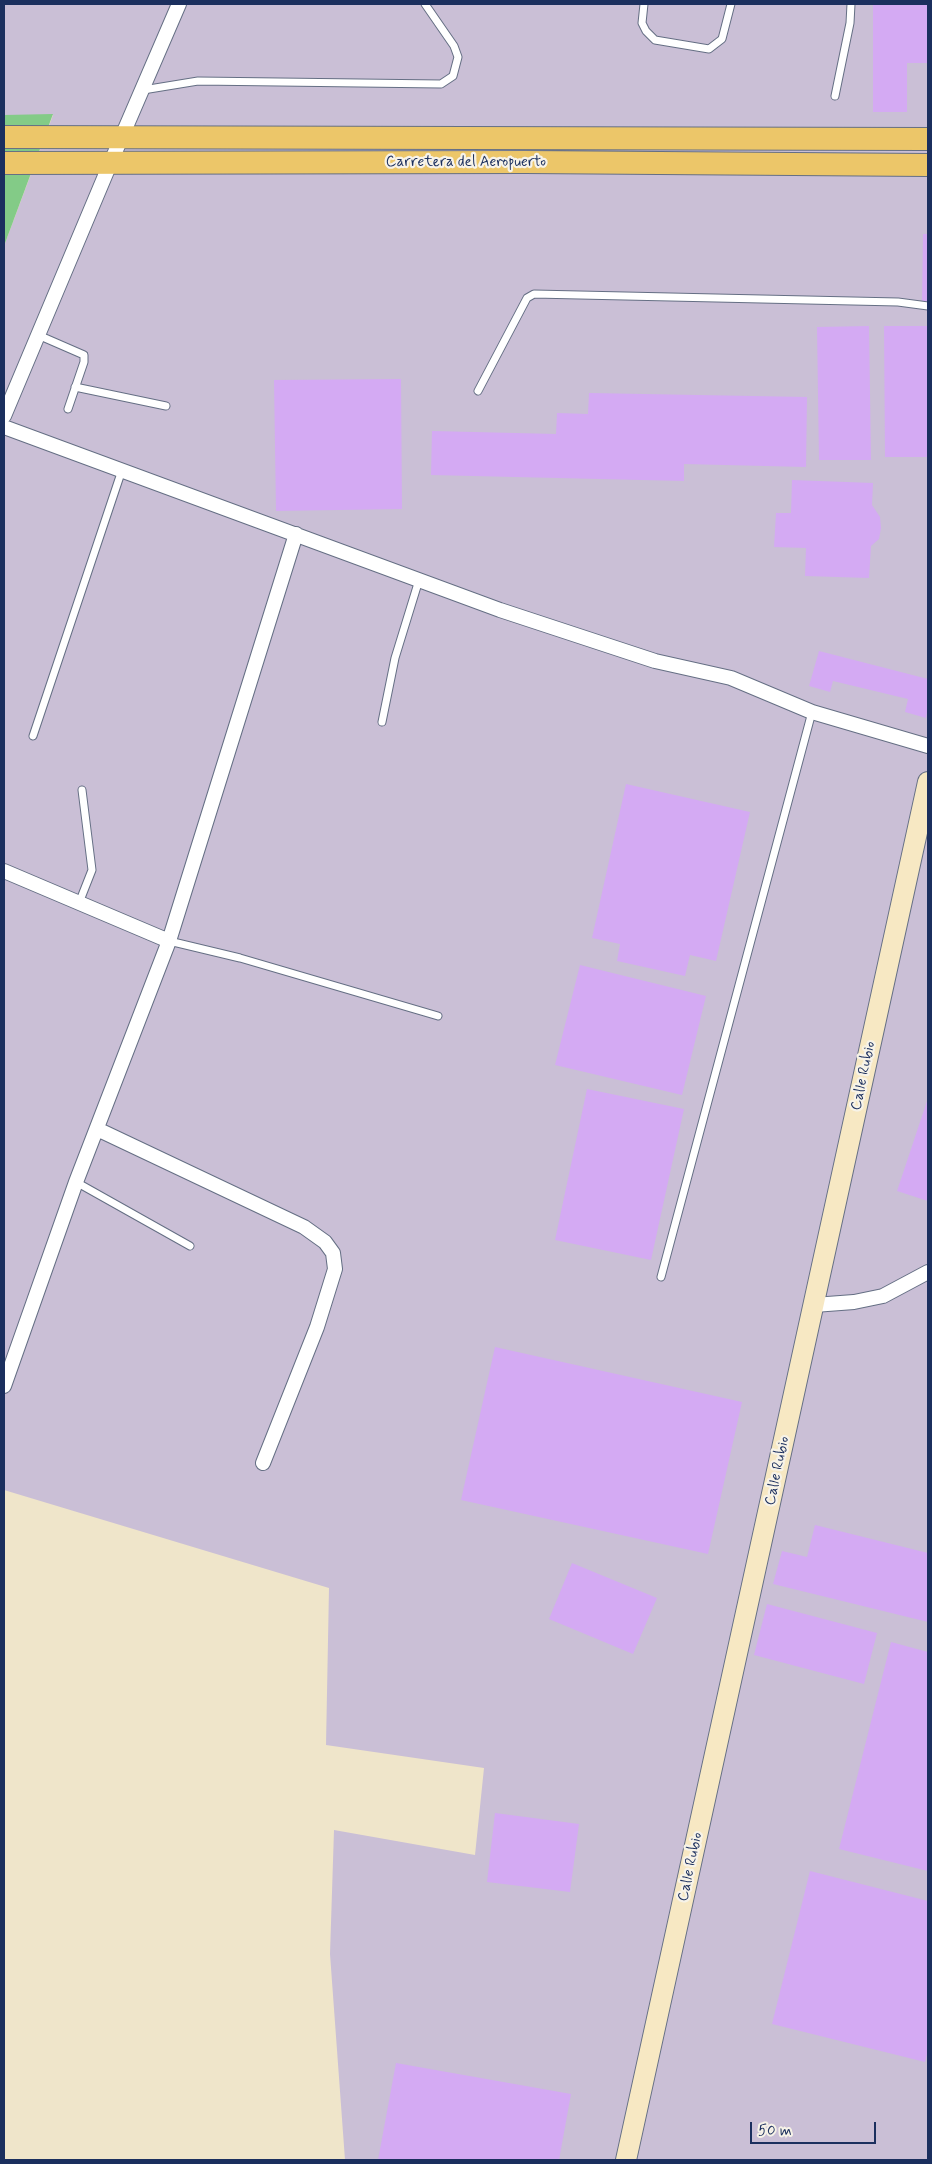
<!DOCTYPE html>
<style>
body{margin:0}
#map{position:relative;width:932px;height:2164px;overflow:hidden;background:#efe5ca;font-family:Mynerve,sans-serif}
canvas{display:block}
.frame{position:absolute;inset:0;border:5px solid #1b2f5e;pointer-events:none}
.scale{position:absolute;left:750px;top:2122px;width:126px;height:22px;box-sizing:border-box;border:2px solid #1b2f5e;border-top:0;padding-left:6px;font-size:15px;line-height:18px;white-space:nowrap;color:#1b2f5e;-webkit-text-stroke:4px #f7f3e8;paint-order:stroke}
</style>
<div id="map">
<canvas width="932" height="2164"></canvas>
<div class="frame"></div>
<div class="scale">50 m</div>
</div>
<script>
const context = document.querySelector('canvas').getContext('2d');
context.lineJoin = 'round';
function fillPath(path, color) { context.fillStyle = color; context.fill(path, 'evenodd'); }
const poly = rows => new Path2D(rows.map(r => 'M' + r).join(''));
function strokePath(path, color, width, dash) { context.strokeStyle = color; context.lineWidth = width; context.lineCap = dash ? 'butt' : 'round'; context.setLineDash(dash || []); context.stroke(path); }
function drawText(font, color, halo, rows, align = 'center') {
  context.font = font + ' Mynerve,sans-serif'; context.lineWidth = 4.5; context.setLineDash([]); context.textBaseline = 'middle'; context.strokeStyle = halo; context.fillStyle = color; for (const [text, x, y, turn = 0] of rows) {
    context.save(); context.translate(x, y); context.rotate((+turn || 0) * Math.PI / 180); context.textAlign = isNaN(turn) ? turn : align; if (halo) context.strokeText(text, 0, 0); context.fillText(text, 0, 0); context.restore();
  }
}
const industrial = poly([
 [4,4,928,4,928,2160,345,2160,330,1954,334,1830,475,1855,484,1768,326,1745,329,1588,4,1490,4,246,53,115,4,115]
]);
const green = poly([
 [53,114,4,246,4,115]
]);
const building = poly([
 [873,4,928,4,928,63,907,63,907,112,873,112],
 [923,234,928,234,928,303,922,302],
 [869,326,871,460,819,460,817,327],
 [884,326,928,326,928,457,885,457],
 [401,379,402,509,276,511,274,380],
 [589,393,807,397,806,467,684,464,684,481,431,475,432,431,556,434,557,413,588,414],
 [792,480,873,483,872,505,880,517,881,528,879,539,871,546,869,578,805,576,806,548,774,547,776,513,791,513],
 [819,651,928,679,928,707,926,718,905,712,908,699,833,681,830,692,809,686],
 [626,784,750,812,716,961,690,955,685,976,617,961,620,944,592,938],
 [580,965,706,996,682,1095,555,1065],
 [587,1089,684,1109,651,1260,555,1240],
 [928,1098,928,1201,897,1191],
 [495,1347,742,1402,708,1554,461,1500],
 [815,1525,928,1553,928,1622,773,1584,782,1551,807,1557],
 [572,1563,657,1598,633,1654,549,1619],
 [767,1604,877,1633,864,1684,754,1655],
 [891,1642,928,1652,928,1871,839,1849],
 [495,1813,579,1824,570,1892,487,1882],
 [810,1871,928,1901,928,2050,925,2062,772,2024],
 [396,2063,571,2094,559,2160,378,2160]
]);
const lane = poly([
 [644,4,642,23,646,31,655,40,709,49,722,39,731,4],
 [143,90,198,81,441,84,453,76,458,57,454,46,425,4],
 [835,96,850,23,851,4],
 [38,335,84,355,84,362,68,409],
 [75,387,166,406],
 [478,391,527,298,534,294,898,302,928,306],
 [382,722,395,658,419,580],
 [33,736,122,470],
 [79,903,92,870,82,790],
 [169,941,240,958,438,1016],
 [76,1182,190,1246],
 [661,1277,812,712]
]);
const street = poly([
 [4,416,110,164,179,4],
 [4,427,500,610,655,661,731,678,812,712,928,746],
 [4,871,169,941],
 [97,1129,304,1227,325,1242,333,1253,335,1269,317,1327,263,1463],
 [814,1305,854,1302,883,1296,928,1272],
 [4,1386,76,1182,169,941,296,534]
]);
const secondary = poly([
 [626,2160,928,782]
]);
const primary = poly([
 [4,137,928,139],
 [4,163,525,162,928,165]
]);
const streetNames = [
 ["Carretera del Aeropuerto",466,163],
 ["Calle Rubio",864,1076,-78],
 ["Calle Rubio",778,1471,-78],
 ["Calle Rubio",691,1867,-78]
];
fillPath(industrial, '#cabfd6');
fillPath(green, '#83cb87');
fillPath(building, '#d4aaf3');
strokePath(lane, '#656f84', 9);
strokePath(street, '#656f84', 16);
strokePath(secondary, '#656f84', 22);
strokePath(primary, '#656f84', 24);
strokePath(lane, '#fff', 7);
strokePath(street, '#fff', 14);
strokePath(secondary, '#f7e8c3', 20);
strokePath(primary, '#ecc669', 22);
drawText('15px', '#1b2f5e', '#f7f3e8', streetNames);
</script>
